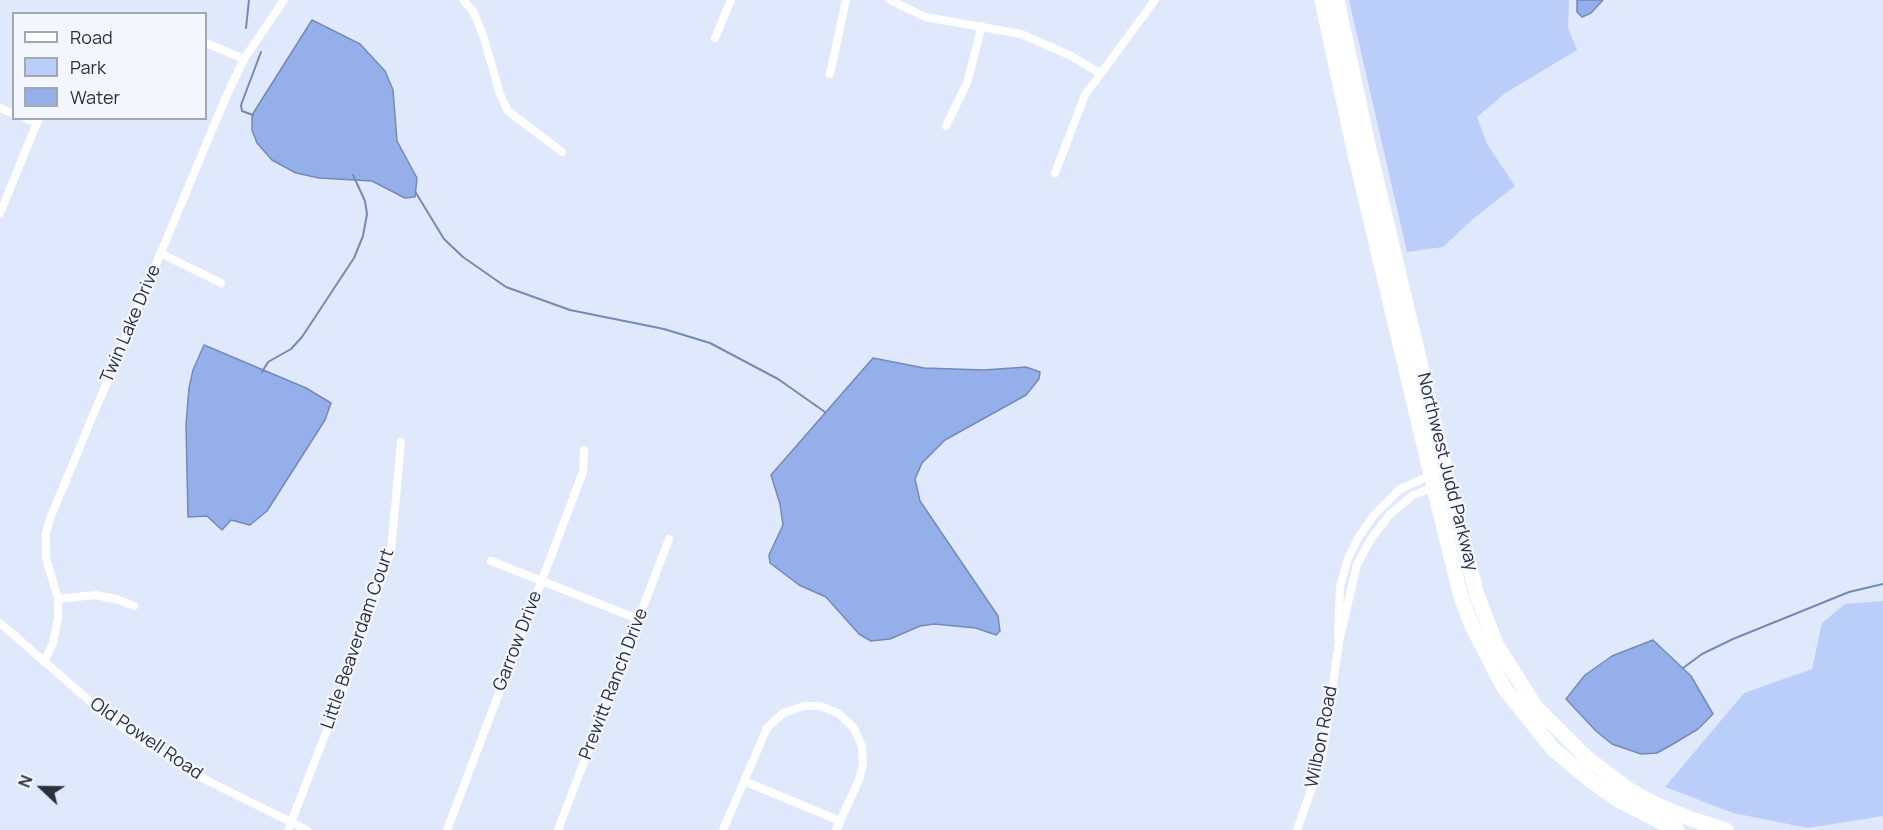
<!DOCTYPE html>
<style>
body{margin:0}
#map{position:relative;width:1883px;height:830px;overflow:hidden;background:#e0e9fc;font-family:Manrope,sans-serif}
canvas{display:block}
.legend{position:absolute;left:12px;top:12px;width:195px;height:108px;box-sizing:border-box;background:#f3f6fd;border:2px solid #a3a7b0;margin:0;padding:8px 10px;list-style:none;font-size:18px;color:#2a303c}
.legend li{display:flex;align-items:center;gap:12px;height:30px}
.legend b{width:30px;border:2px solid #a3a7b0}
.north{position:absolute;left:12px;top:758px;width:60px;height:60px;-webkit-text-stroke:4px #f3f6fd;paint-order:stroke;rotate:292deg;font-size:16px;font-weight:700;line-height:24px;text-align:center;color:#2a303c}
.north::after{content:'';display:block;margin:auto;width:21px;height:27px;background:#2a303c;clip-path:polygon(50% 0,100% 100%,50% 72%,0 100%)}
</style>
<div id="map">
<canvas width="1883" height="830"></canvas>
<ul class="legend">
<li><b style="height:8px;background:#fff"></b>Road</li>
<li><b style="height:16px;background:#bacef9"></b>Park</li>
<li><b style="height:16px;background:#95afeb"></b>Water</li>
</ul>
<div class="north">N</div>
</div>
<script>
const context = document.querySelector('canvas').getContext('2d');
context.lineJoin = 'round';
function fillPath(path, color) { context.fillStyle = color; context.fill(path, 'evenodd'); }
const poly = rows => new Path2D(rows.map(r => 'M' + r).join(''));
function strokePath(path, color, width, dash) { context.strokeStyle = color; context.lineWidth = width; context.lineCap = dash ? 'butt' : 'round'; context.setLineDash(dash || []); context.stroke(path); }
function drawText(font, color, halo, rows, align = 'center') {
  context.font = font + ' Manrope,sans-serif'; context.lineWidth = 4.5; context.setLineDash([]); context.textBaseline = 'middle'; context.strokeStyle = halo; context.fillStyle = color; for (const [text, x, y, turn = 0] of rows) {
    context.save(); context.translate(x, y); context.rotate((+turn || 0) * Math.PI / 180); context.textAlign = isNaN(turn) ? turn : align; if (halo) context.strokeText(text, 0, 0); context.fillText(text, 0, 0); context.restore();
  }
}
const green = poly([
 [1349,0,1569,0,1568,28,1577,50,1504,94,1477,117,1487,144,1515,186,1473,219,1443,247,1407,252],
 [1883,601,1883,816,1808,828,1733,813,1665,787,1744,693,1812,669,1822,623,1845,604]
]);
const water = poly([
 [1577,0,1603,0,1591,13,1582,17,1577,12,1577,0],
 [312,20,360,44,385,71,393,90,397,141,417,178,415,197,405,198,372,181,319,178,296,173,272,160,257,143,252,130,252,115,312,20],
 [204,345,306,388,331,403,325,420,267,511,250,525,231,520,222,530,207,516,188,517,186,424,189,388,193,370,204,345],
 [873,358,924,368,984,370,1026,367,1040,372,1039,379,1026,395,945,440,922,463,915,479,920,501,998,616,1000,631,996,635,976,628,934,624,920,626,890,639,871,641,859,634,826,597,799,585,770,563,769,555,783,525,780,504,771,475,873,358],
 [1653,640,1691,676,1713,714,1698,729,1673,744,1657,753,1641,754,1612,744,1596,731,1566,699,1585,675,1612,656,1653,640]
]);
const stream = poly([
 [246,28,249,0],
 [253,115,242,111,241,105,261,52],
 [416,193,444,239,463,257,506,287,570,310,664,329,710,343,778,379,825,412],
 [262,372,268,362,291,349,302,337,354,258,363,236,367,214,365,201,353,175],
 [1683,668,1702,654,1733,639,1849,592,1883,584]
]);
const street = poly([
 [463,0,473,11,483,35,500,94,508,111,562,152],
 [890,0,925,17,1021,34,1069,55,1100,73],
 [715,38,731,0],
 [206,43,244,59],
 [830,74,846,0],
 [0,108,14,114],
 [25,118,37,123],
 [946,126,967,83,982,26],
 [1055,173,1085,95,1155,0],
 [0,213,39,118],
 [160,253,221,283],
 [491,561,638,619],
 [58,599,95,595,116,599,134,606],
 [0,623,108,717,145,743,210,782,307,830],
 [1338,638,1340,587,1348,558,1358,538,1374,515,1400,489,1434,474],
 [44,662,53,643,58,618,58,599,46,558,46,533,51,516,225,99,244,59,284,0],
 [744,781,840,821],
 [288,830,350,671,391,552,401,442],
 [447,830,583,472,584,450],
 [558,830,669,539],
 [723,830,767,728,783,713,804,706,820,706,838,713,854,728,862,746,863,764,859,780,836,830],
 [1297,830,1322,758,1339,642,1357,564,1371,539,1390,514,1413,495,1437,486]
]);
const highway = poly([
 [1322,0,1354,150,1437,500,1461,597,1472,626,1504,688,1553,749,1590,780,1620,801,1677,830],
 [1337,0,1368,145,1453,501,1477,595,1496,644,1535,706,1587,758,1628,789,1657,805,1691,819,1726,830]
]);
const streetNames = [
 ["Twin Lake Drive",131,324,-67],
 ["Northwest Judd Parkway",1447,472,76],
 ["Little Beaverdam Court",358,639,-71],
 ["Garrow Drive",518,641,-69],
 ["Prewitt Ranch Drive",614,684,-69],
 ["Wilbon Road",1322,737,-79],
 ["Old Powell Road",146,739,34]
];
fillPath(green, '#bacef9');
fillPath(water, '#95afeb');
strokePath(water, '#7589b6', 1.5);
strokePath(stream, '#7589b6', 2);
strokePath(street, '#fff', 8);
strokePath(highway, '#fff', 15);
drawText('18px', '#2a303c', '#f3f6fd', streetNames);
</script>
